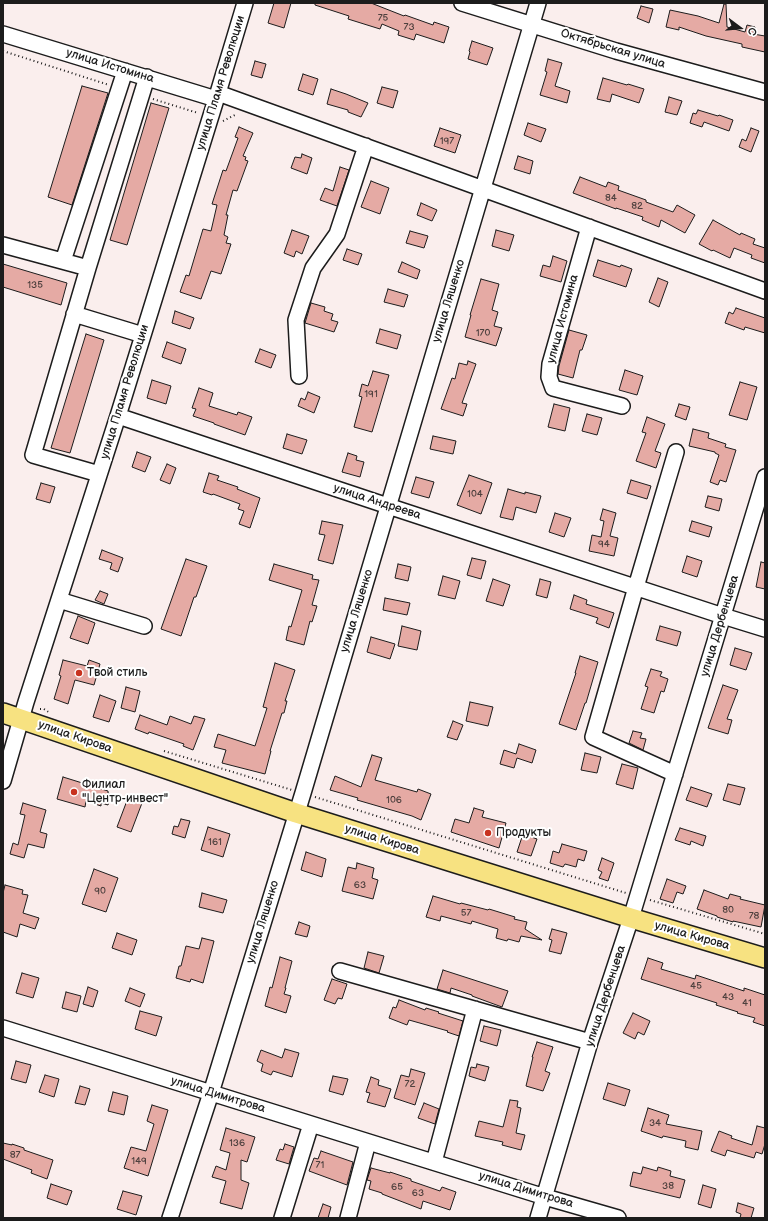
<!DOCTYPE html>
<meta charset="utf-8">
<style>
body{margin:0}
#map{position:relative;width:768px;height:1221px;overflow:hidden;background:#faeeed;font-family:"Balsamiq Sans",sans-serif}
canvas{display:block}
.frame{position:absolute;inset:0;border:4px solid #1c1c1c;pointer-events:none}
.north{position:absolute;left:720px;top:8px;width:40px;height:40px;-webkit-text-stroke:3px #fff;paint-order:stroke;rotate:106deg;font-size:11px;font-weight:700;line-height:16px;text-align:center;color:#1c1c1c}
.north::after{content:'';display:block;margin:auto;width:14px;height:18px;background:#1c1c1c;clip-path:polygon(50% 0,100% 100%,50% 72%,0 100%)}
</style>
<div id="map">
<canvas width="768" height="1221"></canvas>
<div class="frame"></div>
<div class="north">С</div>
</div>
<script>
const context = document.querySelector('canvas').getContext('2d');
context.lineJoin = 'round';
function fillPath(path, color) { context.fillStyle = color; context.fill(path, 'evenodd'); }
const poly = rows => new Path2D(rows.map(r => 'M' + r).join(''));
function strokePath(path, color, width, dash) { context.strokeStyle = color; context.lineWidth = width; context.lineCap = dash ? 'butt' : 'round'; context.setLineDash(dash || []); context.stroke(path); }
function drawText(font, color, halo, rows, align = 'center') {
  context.font = font + ' "Balsamiq Sans",sans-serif'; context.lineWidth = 4; context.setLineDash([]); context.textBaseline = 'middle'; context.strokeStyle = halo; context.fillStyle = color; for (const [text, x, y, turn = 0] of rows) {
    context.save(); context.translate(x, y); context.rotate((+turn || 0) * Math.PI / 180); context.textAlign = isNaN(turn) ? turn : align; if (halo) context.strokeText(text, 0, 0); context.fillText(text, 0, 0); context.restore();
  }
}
const building = poly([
 [274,3,291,3,284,28,268,23,274,3],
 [315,3,371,3,404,16,405,15,433,25,434,22,449,27,444,43,416,34,414,40,398,35,399,31,382,24,380,29,348,19,349,16,315,5,315,3],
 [724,4,726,4,727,27,745,32,747,25,755,27,753,34,765,36,765,52,742,47,742,44,706,36,679,27,679,30,666,27,670,10,698,16,719,23,724,4],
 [641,6,653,9,649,23,637,18,641,6],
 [472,41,493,48,487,65,468,59,470,52,469,51,472,41],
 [548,59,562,63,555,86,570,91,567,103,540,95,547,72,545,71,548,59],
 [255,61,266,64,262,78,251,75,255,61],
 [303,74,318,79,313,95,298,90,303,74],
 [603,78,627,85,628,84,644,89,639,103,612,94,610,102,597,99,603,78],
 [82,86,108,93,72,205,48,197,82,86],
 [382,87,398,91,393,108,377,103,382,87],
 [331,89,346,94,368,103,361,117,348,112,348,110,327,104,331,89],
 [669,97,682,101,677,115,665,112,669,97],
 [151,103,169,108,127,245,110,240,151,103],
 [698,110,718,116,719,115,733,120,729,131,704,122,702,127,690,123,693,113,696,114,698,110],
 [528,123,546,129,541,142,524,135,528,123],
 [239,127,253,133,243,156,246,157,245,160,248,161,237,191,233,190,226,215,228,215,224,235,228,237,226,243,231,244,221,274,211,271,201,299,180,292,186,275,189,276,203,229,211,231,217,205,212,204,223,170,226,171,238,138,235,137,239,127],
 [440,128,461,135,455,153,434,146,440,128],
 [751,128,759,131,751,152,739,147,742,139,746,141,751,128],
 [302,154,312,158,307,174,291,168,295,157,301,158,302,154],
 [518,156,533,161,530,174,514,169,518,156],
 [340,167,349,170,337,206,320,200,325,188,333,191,340,167],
 [580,177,606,187,608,182,619,186,618,190,646,200,646,202,673,212,677,205,695,215,685,233,661,220,659,227,642,220,643,217,616,208,616,209,573,193,580,177],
 [371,181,389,188,380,214,361,207,371,181],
 [421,203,437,210,432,221,417,215,421,203],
 [713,220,740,235,741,233,755,239,753,244,765,248,765,263,751,258,752,255,734,248,730,258,713,250,712,251,699,244,713,220],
 [292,230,309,236,302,254,296,251,294,257,284,253,292,230],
 [496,230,514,235,509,251,492,246,496,230],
 [410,231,428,236,424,248,406,243,410,231],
 [347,249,362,254,358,265,343,260,347,249],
 [553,256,567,261,561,282,540,276,543,265,550,267,553,256],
 [598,260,620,267,621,265,632,269,626,287,593,276,598,260],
 [402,262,420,270,417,279,398,272,402,262],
 [3,264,67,283,61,305,3,287,3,264],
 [658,278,668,282,659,307,649,302,658,278],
 [481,279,499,284,492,310,498,312,494,326,502,328,496,346,465,337,471,315,470,315,481,279],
 [388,289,408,295,404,307,384,302,388,289],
 [311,303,325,307,324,311,333,314,331,320,338,322,334,332,305,323,311,303],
 [736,308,765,318,765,333,745,327,744,330,725,323,729,312,733,314,736,308],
 [175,311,194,318,190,329,172,323,175,311],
 [380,329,401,335,397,349,376,343,380,329],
 [569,330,587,335,582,350,580,350,573,378,558,374,559,366,569,330],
 [86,334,104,340,70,453,51,448,86,334],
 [167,342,186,349,181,364,162,357,167,342],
 [260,349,276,355,271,368,255,362,260,349],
 [468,361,476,364,462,403,467,404,463,416,441,409,452,378,455,379,459,363,467,365,468,361],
 [625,370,643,376,637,395,619,390,625,370],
 [373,371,389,375,372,432,354,427,362,397,359,396,362,384,368,386,373,371],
 [152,380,171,386,166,404,147,398,152,380],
 [740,382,757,387,747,420,729,415,740,382],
 [199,388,213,393,209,406,237,415,238,412,252,417,245,435,214,424,214,423,193,416,196,409,192,408,199,388],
 [308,392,320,397,314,413,298,406,301,398,305,400,308,392],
 [554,404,570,408,565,431,548,427,554,404],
 [679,404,690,407,686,420,675,416,679,404],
 [587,414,602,418,597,435,582,431,587,414],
 [647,417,665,424,655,451,661,453,656,468,636,461,646,433,642,432,647,417],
 [693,429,709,433,708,438,726,444,725,447,736,450,726,482,720,480,718,485,710,482,719,455,715,453,715,452,689,446,693,429],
 [287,434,307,440,302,454,283,448,287,434],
 [433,436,456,441,453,454,430,449,433,436],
 [137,452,151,457,145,472,132,467,137,452],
 [348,453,357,456,356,460,364,462,360,477,342,472,348,453],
 [167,464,176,468,170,484,160,480,167,464],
 [209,473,219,476,217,480,238,487,237,489,260,498,250,528,239,524,244,511,238,509,240,504,213,494,212,495,203,492,209,473],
 [469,475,492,483,481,514,457,505,469,475],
 [416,477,434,482,429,498,411,493,416,477],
 [631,480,651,486,647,499,627,493,631,480],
 [41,483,55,487,50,503,36,499,41,483],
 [508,489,525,494,525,492,541,496,536,513,516,507,513,520,500,517,508,489],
 [708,496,722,499,719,511,705,507,708,496],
 [603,509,616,513,610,536,618,538,614,556,589,551,592,535,601,537,604,521,600,520,603,509],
 [555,513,571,518,564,537,549,532,555,513],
 [322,521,343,525,333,564,318,560,325,535,319,534,322,521],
 [692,521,712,527,709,537,689,531,692,521],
 [102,550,123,558,118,572,110,569,112,563,99,559,102,550],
 [687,556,702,561,697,577,682,572,687,556],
 [472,558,486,561,481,579,467,575,472,558],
 [186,559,207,566,196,597,194,597,181,636,161,629,186,559],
 [761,562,765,563,765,589,756,587,761,562],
 [274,564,313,575,312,579,319,580,312,605,317,606,312,622,310,621,304,645,286,640,289,626,291,627,302,590,269,580,274,564],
 [398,564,411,567,408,581,395,578,398,564],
 [443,576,460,581,455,599,438,595,443,576],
 [493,579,510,585,503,606,486,601,493,579],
 [540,579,551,582,547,598,536,595,540,579],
 [100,591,108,594,104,604,95,600,100,591],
 [574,595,587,600,586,604,614,613,609,628,596,623,598,618,570,609,574,595],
 [385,598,410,603,407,615,383,610,385,598],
 [78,616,95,623,88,644,70,638,78,616],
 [402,626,421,631,417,650,398,646,402,626],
 [660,626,681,632,677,646,656,640,660,626],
 [371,637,395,644,390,659,367,652,371,637],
 [735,648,752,653,746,670,730,665,735,648],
 [580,656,598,662,586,703,585,703,576,730,559,724,576,673,575,673,580,656],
 [63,660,87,666,89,660,100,664,94,685,75,680,68,704,54,699,61,676,59,675,63,660],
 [275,663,295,670,285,701,287,701,284,713,282,713,270,751,271,751,265,774,222,763,226,750,214,747,218,734,255,746,267,708,263,707,275,663],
 [651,669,662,672,660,676,668,679,664,692,661,691,654,713,641,709,648,687,645,686,651,669],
 [723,685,738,690,727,719,732,720,728,734,708,728,723,685],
 [126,687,140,691,135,712,121,708,126,687],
 [100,695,116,701,109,722,93,717,100,695],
 [470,702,493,707,488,726,466,721,470,702],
 [140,715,167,725,170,716,191,724,194,716,205,719,193,750,183,746,184,744,149,732,148,734,135,729,140,715],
 [453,721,463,725,457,740,447,737,453,721],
 [633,731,642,733,640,738,646,739,643,750,629,743,633,731],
 [519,744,536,750,532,763,517,758,514,768,500,764,504,750,516,754,519,744],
 [585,753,601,757,597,773,581,770,585,753],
 [372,755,382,758,375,780,417,792,418,789,431,794,421,820,412,816,357,800,358,798,330,790,335,776,361,787,372,755],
 [622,764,638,768,633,789,616,784,622,764],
 [63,777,108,791,108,793,111,794,108,805,101,803,101,806,86,801,85,807,57,799,63,777],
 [728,784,745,788,740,805,723,800,728,784],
 [691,787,712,794,707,807,686,800,691,787],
 [128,798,142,803,131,832,117,827,128,798],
 [23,803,46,810,40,832,47,834,44,848,28,844,24,858,10,854,13,843,18,845,25,815,20,814,23,803],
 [474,808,484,811,482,817,506,823,499,848,451,832,455,819,469,823,474,808],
 [181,819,190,821,185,838,172,834,174,826,178,827,181,819],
 [208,827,230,834,223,857,201,850,208,827],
 [680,828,706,836,703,846,691,841,690,845,675,840,680,828],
 [523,834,537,839,531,856,517,852,523,834],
 [562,844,587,851,584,861,578,859,576,867,565,864,563,867,550,863,553,851,559,853,562,844],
 [306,852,326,859,322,877,301,870,306,852],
 [602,858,614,863,608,881,599,878,602,872,598,870,602,858],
 [357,863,374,868,372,878,378,880,373,899,342,891,348,867,356,869,357,863],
 [94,869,118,878,106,912,82,904,94,869],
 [667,879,686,886,683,894,677,892,673,903,660,899,667,879],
 [5,885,23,890,22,894,28,895,23,913,39,918,35,929,20,924,17,937,3,932,3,893,5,885],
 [704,890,728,899,730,894,741,897,740,899,765,905,761,927,733,921,733,922,717,917,717,916,697,909,704,890],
 [202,893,227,900,223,913,199,907,202,893],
 [433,896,460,904,461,903,488,910,489,909,515,917,514,919,527,922,525,929,542,940,521,936,519,942,508,939,507,941,496,938,498,929,472,921,471,924,441,916,440,921,426,917,433,896],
 [299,922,310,926,307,937,295,934,299,922],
 [552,929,567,933,561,954,549,951,552,940,549,939,552,929],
 [117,933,137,940,132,955,112,948,117,933],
 [202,938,214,941,203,983,191,979,190,982,176,978,179,966,181,966,186,946,199,949,202,938],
 [368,952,384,956,379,973,364,968,368,952],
 [280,957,292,961,285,988,286,988,284,994,291,996,286,1013,265,1006,270,987,272,988,280,957],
 [648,958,663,963,661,969,695,979,696,975,744,991,744,988,765,995,765,1026,753,1022,755,1018,737,1013,738,1012,716,1005,717,1003,641,979,648,958],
 [443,970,508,991,502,1007,472,996,472,995,451,988,450,993,437,989,443,970],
 [22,973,39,978,33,998,16,993,22,973],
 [332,979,347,984,342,999,338,998,335,1004,324,1000,332,979],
 [88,987,98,991,93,1007,83,1004,88,987],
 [130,988,145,994,140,1007,125,1001,130,988],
 [66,992,81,996,77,1012,62,1008,66,992],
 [399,1000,425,1010,426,1008,439,1012,438,1013,463,1021,459,1036,447,1032,448,1031,409,1020,407,1025,389,1018,393,1007,396,1008,399,1000],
 [140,1011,162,1017,156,1036,135,1029,140,1011],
 [633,1013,650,1021,644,1035,638,1032,635,1039,623,1033,633,1013],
 [484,1026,501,1030,497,1046,480,1041,484,1026],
 [537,1042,553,1047,545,1071,550,1073,543,1091,526,1086,533,1057,532,1057,537,1042],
 [285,1049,299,1053,292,1077,273,1071,271,1075,261,1071,263,1064,257,1061,261,1050,282,1058,285,1049],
 [16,1061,31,1065,26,1083,11,1079,16,1061],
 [477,1064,489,1067,485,1081,469,1076,471,1067,476,1068,477,1064],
 [411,1069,425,1073,415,1105,394,1098,401,1075,409,1077,411,1069],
 [45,1075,59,1079,54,1097,39,1092,45,1075],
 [333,1076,348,1079,343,1095,329,1091,333,1076],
 [371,1077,379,1080,378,1085,391,1089,385,1107,367,1102,370,1093,366,1092,371,1077],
 [608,1083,630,1090,625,1106,603,1099,608,1083],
 [80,1086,90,1089,85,1105,75,1103,80,1086],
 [113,1092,128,1096,124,1115,108,1111,113,1092],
 [510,1100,518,1101,517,1107,521,1108,516,1133,525,1135,521,1150,502,1145,503,1142,475,1136,479,1121,503,1127,510,1100],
 [424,1103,439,1109,435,1124,418,1118,424,1103],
 [152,1105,168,1110,148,1176,124,1168,131,1147,146,1151,154,1124,147,1121,152,1105],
 [648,1108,669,1115,666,1124,702,1131,698,1150,685,1147,686,1141,663,1136,662,1138,641,1131,648,1108],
 [757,1126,765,1128,765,1144,762,1154,756,1152,754,1158,727,1150,725,1156,711,1151,719,1131,732,1136,731,1138,752,1145,757,1126],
 [226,1128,255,1137,247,1162,241,1160,241,1180,249,1183,242,1209,220,1203,226,1181,212,1177,216,1166,226,1170,230,1153,220,1150,226,1128],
 [3,1143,12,1145,12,1144,24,1148,24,1150,53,1160,47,1179,31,1173,32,1170,3,1159,3,1143],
 [285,1144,294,1147,289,1164,276,1160,280,1149,283,1150,285,1144],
 [321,1151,353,1162,347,1185,309,1171,314,1158,318,1159,321,1151],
 [643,1167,657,1171,658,1167,671,1171,670,1176,685,1180,680,1198,630,1186,633,1172,641,1174,643,1167],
 [371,1168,390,1173,390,1172,411,1179,411,1181,440,1191,442,1187,456,1192,450,1210,423,1201,421,1209,382,1194,382,1193,369,1189,371,1181,367,1180,371,1168],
 [51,1184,72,1191,67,1205,47,1198,51,1184],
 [703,1185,716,1189,711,1208,698,1204,703,1185],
 [123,1191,142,1196,136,1215,117,1209,123,1191],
 [738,1203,754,1208,751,1218,740,1218,741,1214,736,1212,738,1203],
 [323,1204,331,1207,328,1218,318,1218,323,1204]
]);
const path = poly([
 [3,51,109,85],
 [153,99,198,113],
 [223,121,237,114],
 [40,709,44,709,50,713],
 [164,751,292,790],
 [315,797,626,893],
 [650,900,765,934]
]);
const minor = poly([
 [462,3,616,51,765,92],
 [3,34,216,99],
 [218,93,765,291],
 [589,227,550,364,549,377,553,388,622,406],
 [3,245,88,268],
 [63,261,125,71],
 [74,314,143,335],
 [299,376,296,320,313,268,337,234,366,146],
 [118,416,388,506,723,616,765,629],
 [99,474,33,455,88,268,147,77],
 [59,600,144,626],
 [675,774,593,737,636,587,676,452],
 [3,781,26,702,118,416,218,93,245,3],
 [340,971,590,1042],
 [3,1028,545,1197,618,1218],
 [434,1162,475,1009],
 [170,1218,211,1093,303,793,538,3],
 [282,1218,311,1124],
 [348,1218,368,1142],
 [538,1218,590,1042,631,918,765,477]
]);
const major = poly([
 [3,713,296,813,631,918,765,958]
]);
const markers = [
 [79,673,4,"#c8321e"],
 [74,792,4,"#c8321e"],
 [488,833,4,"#c8321e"]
];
const numberNames = [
 ["75",383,18],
 ["73",409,27],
 ["197",447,141],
 ["84",611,198],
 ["82",637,206],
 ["135",35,285],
 ["170",483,333],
 ["191",371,394],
 ["104",475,494],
 ["94",604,544],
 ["106",394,800],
 ["161",215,842],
 ["63",360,885],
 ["90",100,891],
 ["80",728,910],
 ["57",466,913],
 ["78",754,916],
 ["45",696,986],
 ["43",728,997],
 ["41",747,1003],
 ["72",410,1084],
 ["34",655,1123],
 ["136",237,1143],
 ["87",15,1155],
 ["149",139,1161],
 ["71",320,1165],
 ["38",668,1186],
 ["65",397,1187],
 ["63",418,1193]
];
const streetNames = [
 ["Октябрьская улица",613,49,17],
 ["улица Истомина",110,66,17],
 ["улица Пламя Революции",221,83,-73],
 ["улица Ляшенко",449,301,-73],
 ["улица Истомина",563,319,-75],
 ["улица Пламя Революции",125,392,-73],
 ["улица Андреева",377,502,18],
 ["улица Ляшенко",357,611,-73],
 ["улица Дербенцева",720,626,-73],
 ["улица Кирова",75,737,19],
 ["улица Кирова",382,840,17],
 ["улица Ляшенко",263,922,-73],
 ["улица Кирова",692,936,16],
 ["улица Дербенцева",606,996,-72],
 ["улица Димитрова",218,1095,17],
 ["улица Димитрова",526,1190,17]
];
const poiNames = [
 ["Твой стиль",87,673],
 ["Филиал",82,785],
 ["\"Центр-инвест\"",82,799],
 ["Продукты",496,833]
];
fillPath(building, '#e5aaa4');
strokePath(building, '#1c1c1c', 1);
strokePath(minor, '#1c1c1c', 18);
strokePath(major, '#1c1c1c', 22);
strokePath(path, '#1c1c1c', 2, [1, 3]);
strokePath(minor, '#fff', 15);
strokePath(major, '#f7e281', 19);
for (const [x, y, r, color] of markers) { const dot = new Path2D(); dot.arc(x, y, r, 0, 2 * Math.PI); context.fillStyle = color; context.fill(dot); strokePath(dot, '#fff', 1.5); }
drawText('10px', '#4e403e', null, numberNames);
drawText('12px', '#1c1c1c', '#fff', streetNames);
drawText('12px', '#1c1c1c', '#fff', poiNames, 'left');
</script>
